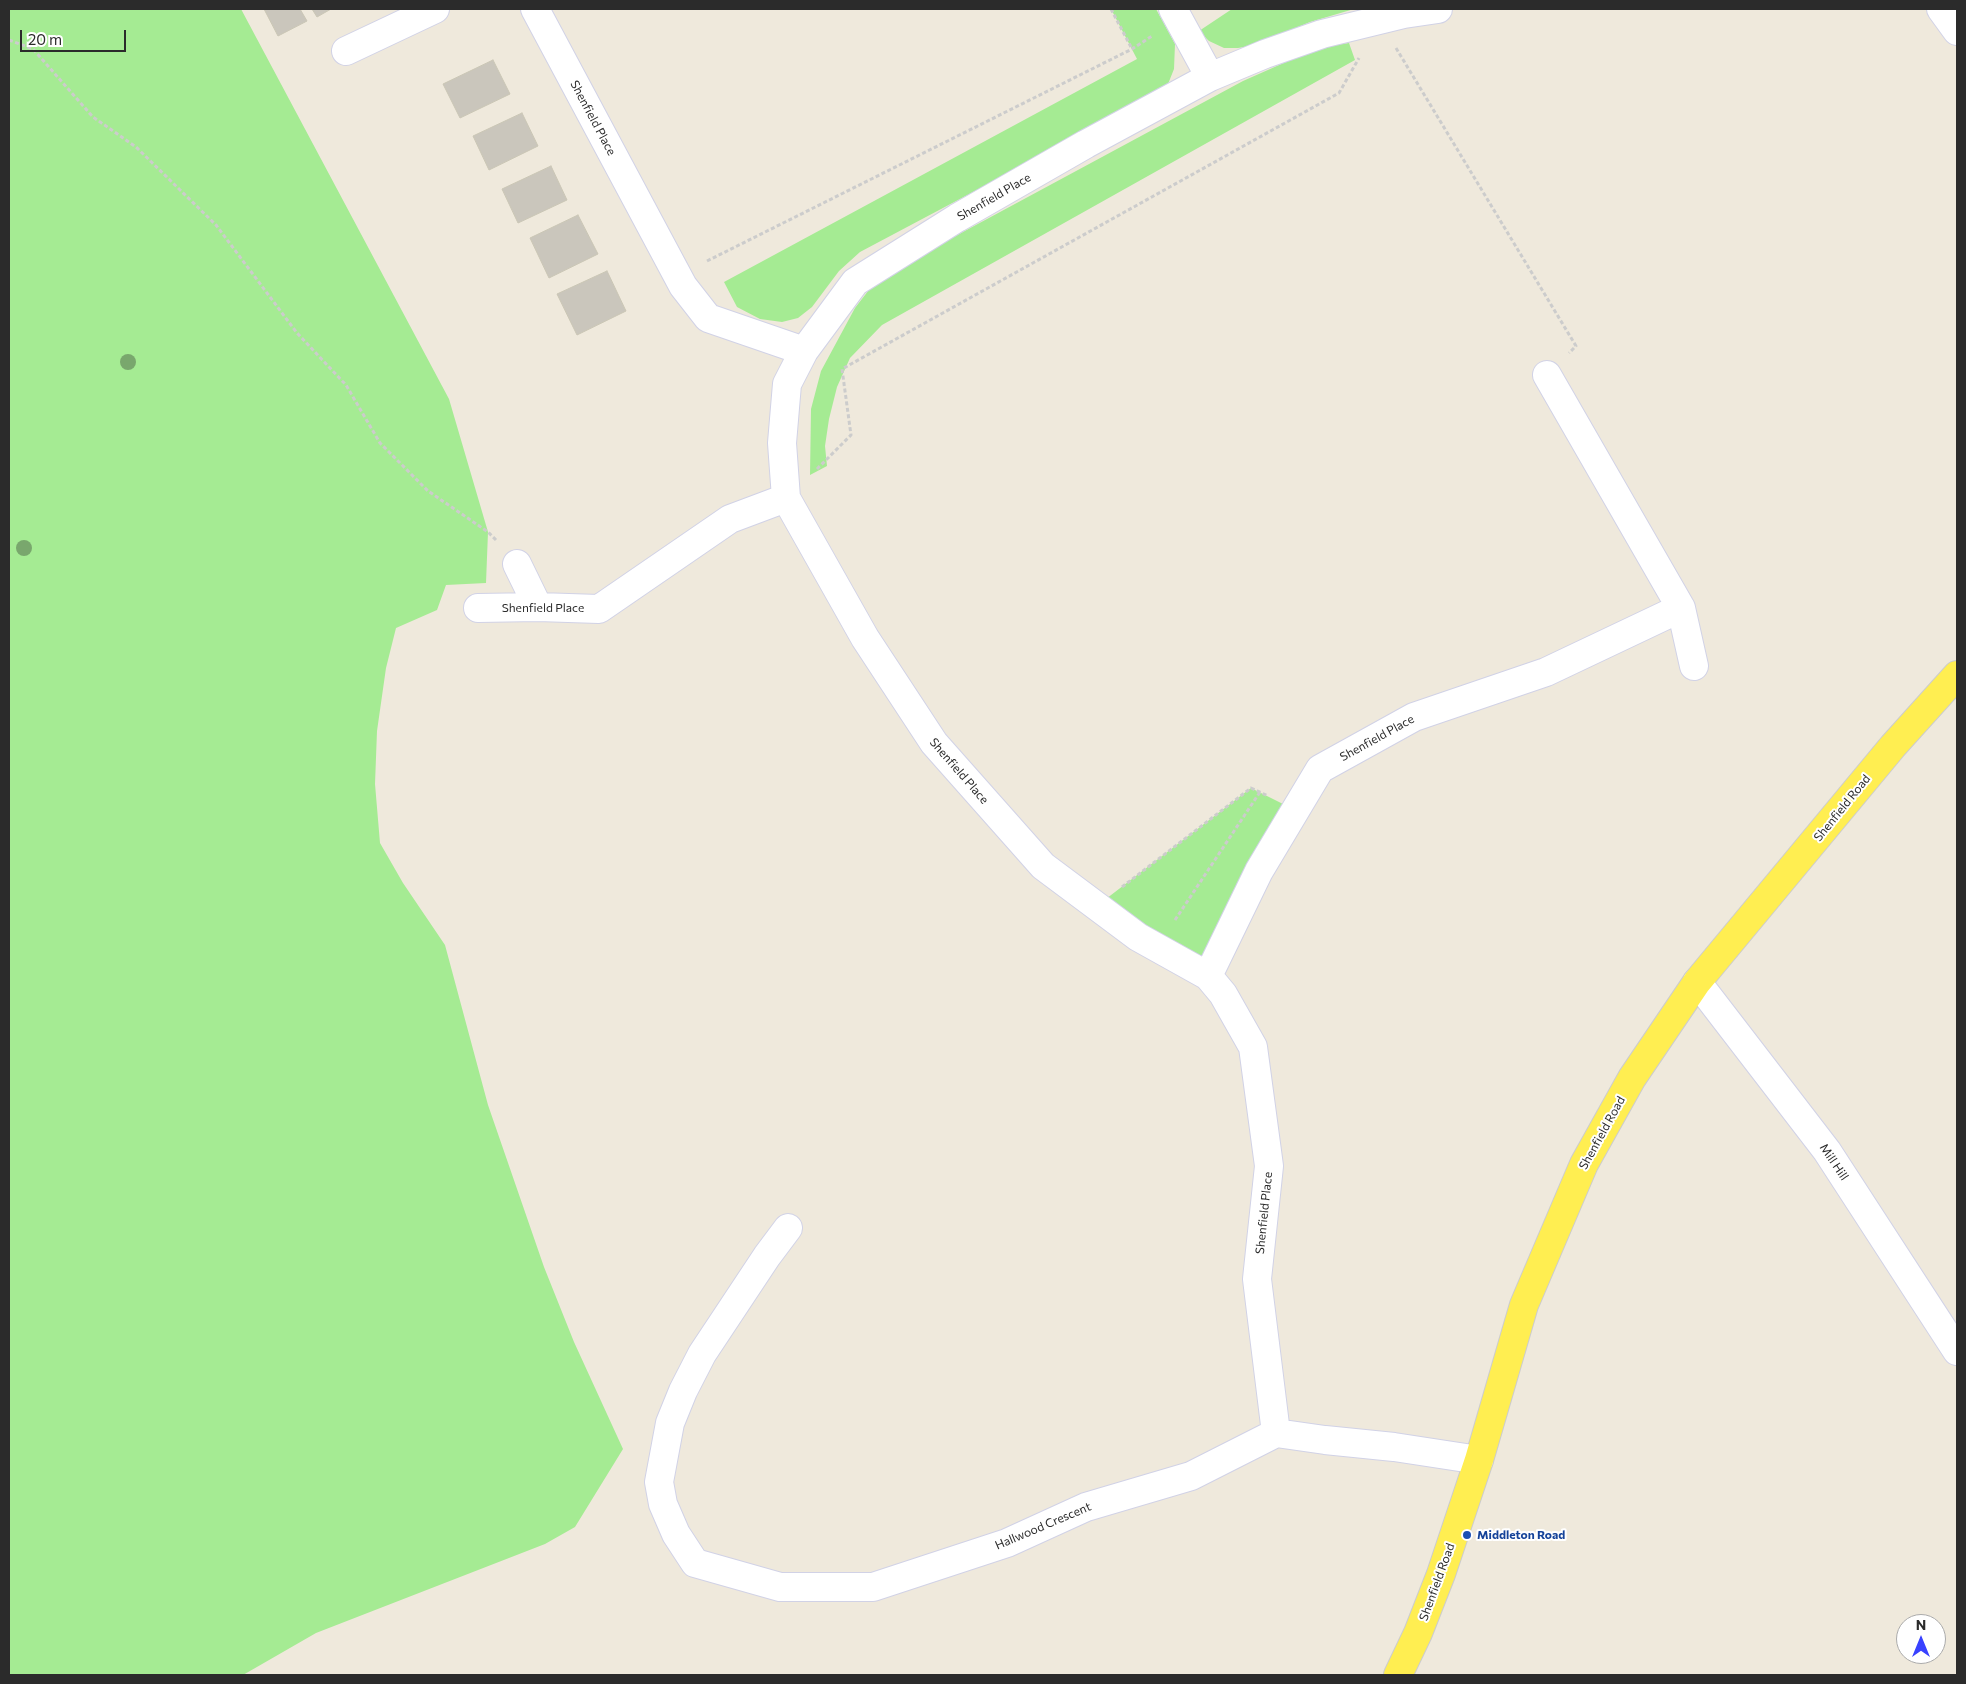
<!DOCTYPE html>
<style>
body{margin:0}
#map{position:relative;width:1966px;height:1684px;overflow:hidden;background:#efe9dc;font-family:Commissioner,sans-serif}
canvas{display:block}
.frame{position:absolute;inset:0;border:10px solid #2b2b2b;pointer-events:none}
.north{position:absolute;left:1896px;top:1614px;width:50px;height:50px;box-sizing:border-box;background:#fff;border:1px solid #aaa;border-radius:50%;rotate:0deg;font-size:14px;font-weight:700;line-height:20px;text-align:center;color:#2b2b2b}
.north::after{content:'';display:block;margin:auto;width:18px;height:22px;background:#3942ff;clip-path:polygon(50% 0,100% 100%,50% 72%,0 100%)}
.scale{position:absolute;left:20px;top:30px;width:106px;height:22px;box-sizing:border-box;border:2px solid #2b2b2b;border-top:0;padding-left:6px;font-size:15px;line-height:18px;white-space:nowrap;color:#2b2b2b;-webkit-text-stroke:4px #fff;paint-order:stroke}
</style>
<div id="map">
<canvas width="1966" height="1684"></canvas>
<div class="frame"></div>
<div class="north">N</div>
<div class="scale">20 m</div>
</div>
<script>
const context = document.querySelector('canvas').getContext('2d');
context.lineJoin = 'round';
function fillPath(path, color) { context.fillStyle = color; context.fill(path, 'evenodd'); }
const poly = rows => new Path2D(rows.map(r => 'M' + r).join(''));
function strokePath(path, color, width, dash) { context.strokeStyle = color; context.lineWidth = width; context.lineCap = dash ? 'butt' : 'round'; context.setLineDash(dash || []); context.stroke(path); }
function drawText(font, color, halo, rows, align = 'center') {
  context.font = font + ' Commissioner,sans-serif'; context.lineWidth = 4; context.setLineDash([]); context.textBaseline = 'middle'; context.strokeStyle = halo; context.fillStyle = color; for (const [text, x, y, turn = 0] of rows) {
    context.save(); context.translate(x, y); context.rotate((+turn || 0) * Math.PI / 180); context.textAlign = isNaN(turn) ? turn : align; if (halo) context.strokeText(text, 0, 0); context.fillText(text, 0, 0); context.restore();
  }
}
const green = poly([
 [9,9,241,9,449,399,488,532,486,583,446,585,437,610,396,628,386,668,377,731,375,784,380,843,403,883,445,945,488,1105,544,1267,574,1342,623,1449,575,1527,545,1544,316,1633,243,1675,9,1675],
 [1111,9,1156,9,1175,44,1174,69,1168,84,1154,96,860,252,839,271,812,307,798,318,782,322,760,319,737,307,724,282,1137,59],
 [1232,9,1354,9,1310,22,1255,45,1238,48,1224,48,1209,41,1199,31],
 [1349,43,1355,60,882,325,850,358,837,387,829,419,825,446,827,466,810,475,811,409,821,371,855,308,875,282,898,267,1243,81,1304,54,1328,46],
 [1251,788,1295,810,1208,976,1098,905]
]);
const building = poly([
 [264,9,300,9,307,21,278,36,264,9],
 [312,9,331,9,317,17,312,9],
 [493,60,510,94,460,118,443,84,493,60],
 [522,113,538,146,489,170,473,136,522,113],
 [551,166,567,200,518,223,502,189,551,166],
 [578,215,598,254,549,278,530,238,578,215],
 [607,271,626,311,577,335,557,294,607,271]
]);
const path = poly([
 [1111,9,1132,49],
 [9,40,33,49,93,117,136,147,216,225,297,333,346,385,380,443,428,491,488,532,497,541],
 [1396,48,1576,346,1569,353],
 [707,261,1132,49,1152,36],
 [817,469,851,435,842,369,1339,93,1359,58],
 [1122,887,1251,788,1268,796],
 [1175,920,1260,792]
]);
const minor = poly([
 [535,9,683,286,708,318,804,351],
 [1173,9,1210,77],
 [1941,9,1957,31],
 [346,51,435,9],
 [1547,375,1681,608,1694,666],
 [517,564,538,607],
 [478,608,538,607,599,609,730,519,786,498],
 [1208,976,1259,871,1320,769,1414,717,1546,672,1681,608],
 [1697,982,1827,1151,1957,1351],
 [788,1228,767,1256,702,1354,683,1391,670,1423,659,1482,663,1504,676,1534,695,1563,780,1587,873,1587,1007,1543,1086,1507,1191,1476,1276,1433,1325,1440,1394,1447,1479,1460],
 [1276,1433,1257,1279,1269,1166,1253,1047,1223,994,1208,976,1138,937,1043,866,934,743,865,638,786,498,782,443,787,384,804,351,855,282,957,218,1086,144,1210,77,1265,54,1322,34,1404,14,1438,9]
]);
const major = poly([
 [1398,1675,1418,1633,1441,1574,1479,1460,1524,1305,1584,1164,1632,1078,1697,982,1893,746,1957,675]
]);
const trees = [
 [128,362],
 [24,548]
];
const markers = [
 [1467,1535,5,"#1a4fb4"]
];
const streetNames = [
 ["Shenfield Place",593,118,62],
 ["Shenfield Place",994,197,-30],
 ["Shenfield Place",543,608],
 ["Shenfield Place",1377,738,-29],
 ["Shenfield Place",959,771,49],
 ["Shenfield Road",1842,808,-51],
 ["Shenfield Road",1602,1133,-61],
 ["Mill Hill",1834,1162,56],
 ["Shenfield Place",1264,1213,-84],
 ["Hallwood Crescent",1043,1526,-23],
 ["Shenfield Road",1437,1582,-70]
];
const transitNames = [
 ["Middleton Road",1477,1535]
];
fillPath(green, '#a5eb93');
fillPath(building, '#cac6bc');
strokePath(building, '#cac6b5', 1);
strokePath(minor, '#d1d2e6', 30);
strokePath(major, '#ccc', 30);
strokePath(path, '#ccc', 3, [4, 2.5]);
strokePath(minor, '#fff', 28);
strokePath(major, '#ffee51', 28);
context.fillStyle = '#79a76d';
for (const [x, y] of trees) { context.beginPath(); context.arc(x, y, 8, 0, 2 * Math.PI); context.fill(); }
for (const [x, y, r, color] of markers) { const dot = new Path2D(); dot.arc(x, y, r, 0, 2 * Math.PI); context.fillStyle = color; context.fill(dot); strokePath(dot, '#fff', 2); }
drawText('12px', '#2b2b2b', '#fff', streetNames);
drawText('bold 12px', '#164399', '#fff', transitNames, 'left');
</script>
